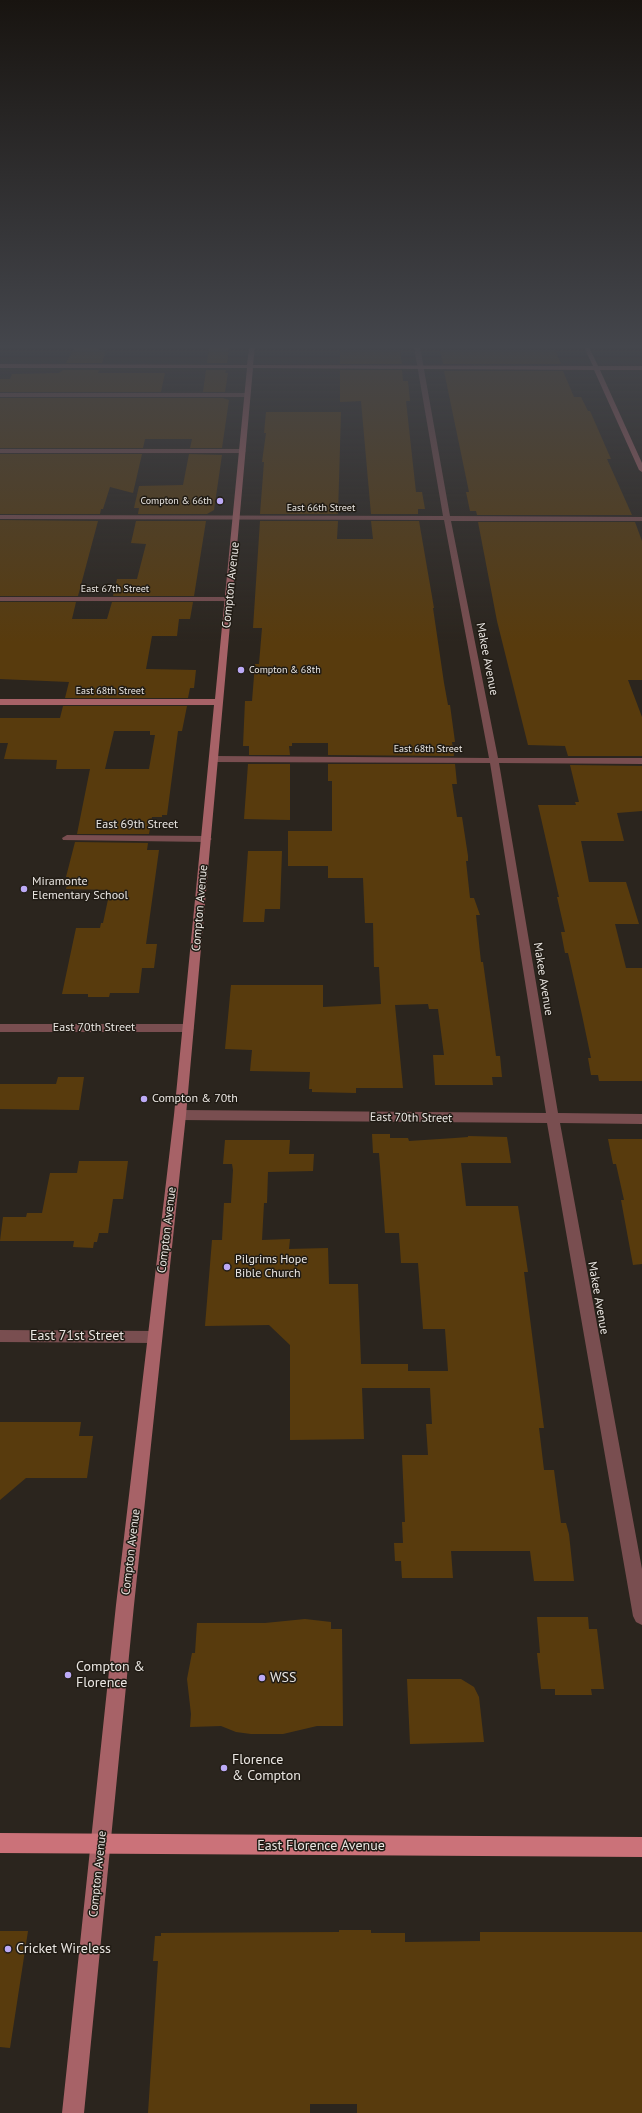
<!DOCTYPE html>
<style>
body{margin:0}
canvas{display:block;background:#2b251e}
</style>
<canvas width="642" height="2113"></canvas>
<script>
const context = document.querySelector('canvas').getContext('2d');
context.lineJoin = 'round';
function fillPath(path, color) { context.fillStyle = color; context.fill(path, 'evenodd'); }
const poly = rows => new Path2D(rows.map(r => 'M' + r).join(''));
function strokePath(path, color, width, dash) { context.strokeStyle = color; context.lineWidth = width; context.lineCap = dash ? 'butt' : 'round'; context.setLineDash(dash || []); context.stroke(path); }
function drawText(font, color, halo, rows, align = 'center') {
  context.font = font + ' "PT Sans",sans-serif'; context.lineWidth = 3; context.setLineDash([]); context.textBaseline = 'middle'; context.strokeStyle = halo; context.fillStyle = color; for (const [text, x, y, turn = 0] of rows) {
    context.save(); context.translate(x, y); context.rotate((+turn || 0) * Math.PI / 180); context.textAlign = isNaN(turn) ? turn : align; if (halo) context.strokeText(text, 0, 0); context.fillText(text, 0, 0); context.restore();
  }
}
const building = poly([
 [75,347,99,347,98,350,106,350,102,363,66,363],
 [209,347,229,347,227,363,207,363],
 [340,350,400,350,402,364,340,364],
 [440,350,555,350,561,364,443,364],
 [63,370,99,370,98,373,165,373,161,392,0,392,0,379,10,379,12,374,59,373],
 [206,370,226,370,225,373,228,373,225,392,203,392],
 [340,370,402,370,403,381,408,381,410,401,406,401,415,483,416,492,422,492,425,509,418,509,418,514,371,514,361,401,340,402],
 [444,371,563,371,574,397,581,397,588,411,590,411,611,459,607,459,632,515,477,515,476,511,470,511,466,492,469,492],
 [0,398,223,398,229,400,222,448,190,448,192,439,145,439,143,448,0,448],
 [266,412,341,412,338,514,260,514,264,462,262,462,266,433,264,433],
 [0,454,142,454,133,493,110,487,103,509,101,509,100,514,0,514],
 [189,454,222,455,214,510,207,514,138,514,139,508,134,508,139,486,183,485],
 [0,520,98,521,78,596,0,596],
 [136,521,206,521,194,596,113,596,117,579,137,579,146,544,131,543],
 [260,521,338,521,337,539,373,539,371,521,419,521,434,608,433,608,444,683,448,705,450,705,455,742,452,742,454,756,328,755,328,743,292,743,292,746,289,746,290,755,249,755,249,746,243,746,245,701,252,701,255,664,259,664,262,628,253,628],
 [478,522,635,522,642,541,642,680,628,680,642,717,642,756,568,756,565,746,528,745,497,621],
 [0,602,76,602,72,619,107,619,112,602,193,602,190,619,179,619,177,636,152,636,146,669,196,670,194,688,190,688,188,698,65,698,69,682,0,679],
 [63,706,187,706,182,731,178,731,167,815,162,815,162,817,152,817,149,834,77,834,90,769,56,769,57,760,4,759,8,743,0,743,0,718,60,718],
 [114,731,150,731,150,735,155,735,149,769,105,769],
 [248,764,290,764,290,820,244,819],
 [328,764,455,764,457,784,452,784,457,817,462,817,468,856,468,861,466,861,470,898,474,898,480,915,476,915,481,962,483,962,496,1056,500,1056,502,1077,492,1077,493,1085,435,1085,433,1055,444,1055,438,1009,429,1009,428,1004,395,1005,403,1088,356,1088,356,1093,312,1092,312,1089,309,1089,310,1072,250,1071,252,1050,225,1049,231,985,323,985,323,1007,381,1004,379,967,374,967,373,923,365,923,363,878,328,878,328,866,288,866,288,831,332,831,332,781,328,781],
 [570,765,642,766,642,811,617,813,624,841,581,841,589,882,626,882,639,924,615,924,626,968,642,968,642,1081,599,1081,598,1075,591,1075,588,1058,591,1058,582,1015,568,953,565,953,561,932,565,932,557,897,559,897,538,805,576,805,575,802,579,802],
 [75,842,148,843,147,850,159,850,146,944,157,944,154,968,142,968,139,993,110,993,109,997,88,997,88,994,62,994,76,928,100,928,101,923,103,923,110,890,66,889,69,877,66,877],
 [248,851,282,851,280,909,265,909,264,922,243,922],
 [58,1077,84,1077,79,1110,0,1109,0,1084,56,1084],
 [372,1134,390,1134,390,1138,408,1138,409,1141,455,1138,468,1137,468,1136,507,1137,511,1163,461,1163,466,1206,518,1206,528,1272,524,1272,544,1428,539,1428,544,1470,554,1470,561,1523,566,1523,569,1534,574,1581,534,1581,530,1551,451,1551,453,1578,402,1578,401,1561,395,1561,394,1543,403,1543,402,1522,405,1522,402,1455,428,1455,426,1424,432,1424,430,1388,362,1388,364,1439,290,1440,290,1345,269,1325,205,1326,212,1240,222,1240,224,1203,231,1203,233,1170,232,1164,223,1164,225,1140,290,1140,289,1154,314,1154,313,1171,268,1172,267,1203,264,1203,262,1240,290,1239,289,1249,328,1248,329,1284,358,1284,361,1364,408,1364,408,1371,448,1371,445,1329,423,1329,418,1263,401,1263,399,1233,385,1233,379,1153,373,1153],
 [608,1139,642,1139,642,1264,633,1265,621,1200,624,1200,616,1164,613,1164],
 [79,1161,128,1161,123,1199,113,1199,108,1233,99,1233,97,1242,94,1242,93,1248,73,1247,74,1241,0,1241,3,1217,26,1217,27,1213,42,1213,50,1173,77,1173],
 [0,1422,81,1422,79,1436,93,1436,87,1478,26,1478,0,1500],
 [537,1617,588,1617,589,1629,597,1629,604,1689,591,1689,592,1695,555,1695,555,1689,541,1689,537,1653,540,1653],
 [305,1619,331,1622,331,1629,342,1629,343,1726,317,1726,283,1734,251,1734,236,1732,221,1726,190,1727,191,1714,187,1679,192,1653,195,1653,197,1623,265,1623],
 [407,1679,461,1679,474,1687,479,1697,484,1742,410,1744],
 [339,1930,371,1930,371,1933,405,1933,405,1942,480,1941,480,1932,642,1932,642,2113,357,2113,357,2104,310,2104,310,2113,148,2113,158,1961,153,1961,155,1936,161,1936,161,1933,339,1932],
 [0,1931,28,1931,10,2048,0,2047]
]);
const street = poly([
 [414,347,420,347,450,516,642,517,642,521,451,521,498,758,642,758,642,764,499,763,558,1113,642,1114,642,1124,560,1123,642,1569,642,1625,636,1622,633,1616,547,1123,180,1120,176,1118,174,1115,176,1112,180,1110,546,1113,490,763,214,762,209,759,214,756,489,758,444,520,0,519,0,515,443,516,414,347],
 [0,393,246,393,249,395,246,397,0,397,0,393],
 [0,449,243,449,246,451,243,453,0,453,0,449],
 [0,597,229,597,233,599,229,601,0,601,0,597],
 [67,835,207,836,212,839,207,842,63,840,62,838,67,835],
 [0,1024,188,1024,194,1028,188,1032,0,1032,0,1024],
 [0,1330,154,1331,159,1332,161,1337,159,1342,154,1343,0,1342,0,1330]
]);
const secondary = poly([
 [249,347,255,347,253,365,593,366,584,347,589,347,598,366,642,366,642,370,600,370,642,463,642,472,639,470,594,370,253,368,186,1115,134,1605,84,2113,62,2113,116,1605,174,1115,214,705,0,705,0,699,215,699,247,368,0,368,0,364,247,365,249,347]
]);
const primary = poly([
 [0,1833,642,1837,642,1857,0,1853,0,1833]
]);
const markers = [
 [220,501,4,"#bcaaf6"],
 [241,670,4,"#bcaaf6"],
 [24,889,4,"#bcaaf6"],
 [144,1099,4,"#bcaaf6"],
 [227,1267,4,"#bcaaf6"],
 [68,1675,4,"#bcaaf6"],
 [262,1678,4,"#bcaaf6"],
 [224,1768,4,"#bcaaf6"],
 [8,1949,4,"#bcaaf6"]
];
const farPoinames = [
 ["Compton & 66th",212,501],
 ["Compton & 68th",249,670,"left"]
];
const farStreetnames = [
 ["East 66th Street",321,508],
 ["East 67th Street",115,589],
 ["East 68th Street",110,691],
 ["East 68th Street",428,749]
];
const streetNames = [
 ["Compton Avenue",231,585,-84],
 ["Makee Avenue",487,659,79],
 ["East 69th Street",137,825],
 ["Compton Avenue",200,908,-85],
 ["Makee Avenue",543,979,81],
 ["East 70th Street",94,1028],
 ["East 70th Street",411,1118,1],
 ["Compton Avenue",167,1230,-83],
 ["Makee Avenue",598,1298,80],
 ["Compton Avenue",131,1552,-83],
 ["Compton Avenue",98,1874,-84]
];
const poiNames = [
 ["Miramonte",32,882],
 ["Elementary School",32,896],
 ["Compton & 70th",152,1099],
 ["Pilgrims Hope",235,1260],
 ["Bible Church",235,1274]
];
const nearStreetnames = [
 ["East 71st Street",77,1336],
 ["East Florence Avenue",321,1846]
];
const nearPoinames = [
 ["Compton &",76,1667],
 ["Florence",76,1683],
 ["WSS",270,1678],
 ["Florence",232,1760],
 ["& Compton",232,1776],
 ["Cricket Wireless",16,1949]
];
fillPath(building, '#583b0d');
fillPath(street, '#794e50');
fillPath(secondary, '#a76267');
fillPath(primary, '#cb7279');
const sky = context.createLinearGradient(0, 0, 0, 642);
sky.addColorStop(0, '#181410');
sky.addColorStop(0.54, '#44464c');
sky.addColorStop(1, '#44464c00');
context.fillStyle = sky;
context.fillRect(0, 0, 642, 642);
for (const [x, y, r, color] of markers) { const dot = new Path2D(); dot.arc(x, y, r, 0, 2 * Math.PI); context.fillStyle = color; context.fill(dot); strokePath(dot, '#211c15', 1.5); }
drawText('10px', '#eae6e2', '#211c15', farPoinames, 'right');
drawText('10px', '#eae6e2', '#211c15', farStreetnames);
drawText('12px', '#eae6e2', '#211c15', streetNames);
drawText('12px', '#eae6e2', '#211c15', poiNames, 'left');
drawText('14px', '#eae6e2', '#211c15', nearStreetnames);
drawText('14px', '#eae6e2', '#211c15', nearPoinames, 'left');
</script>
